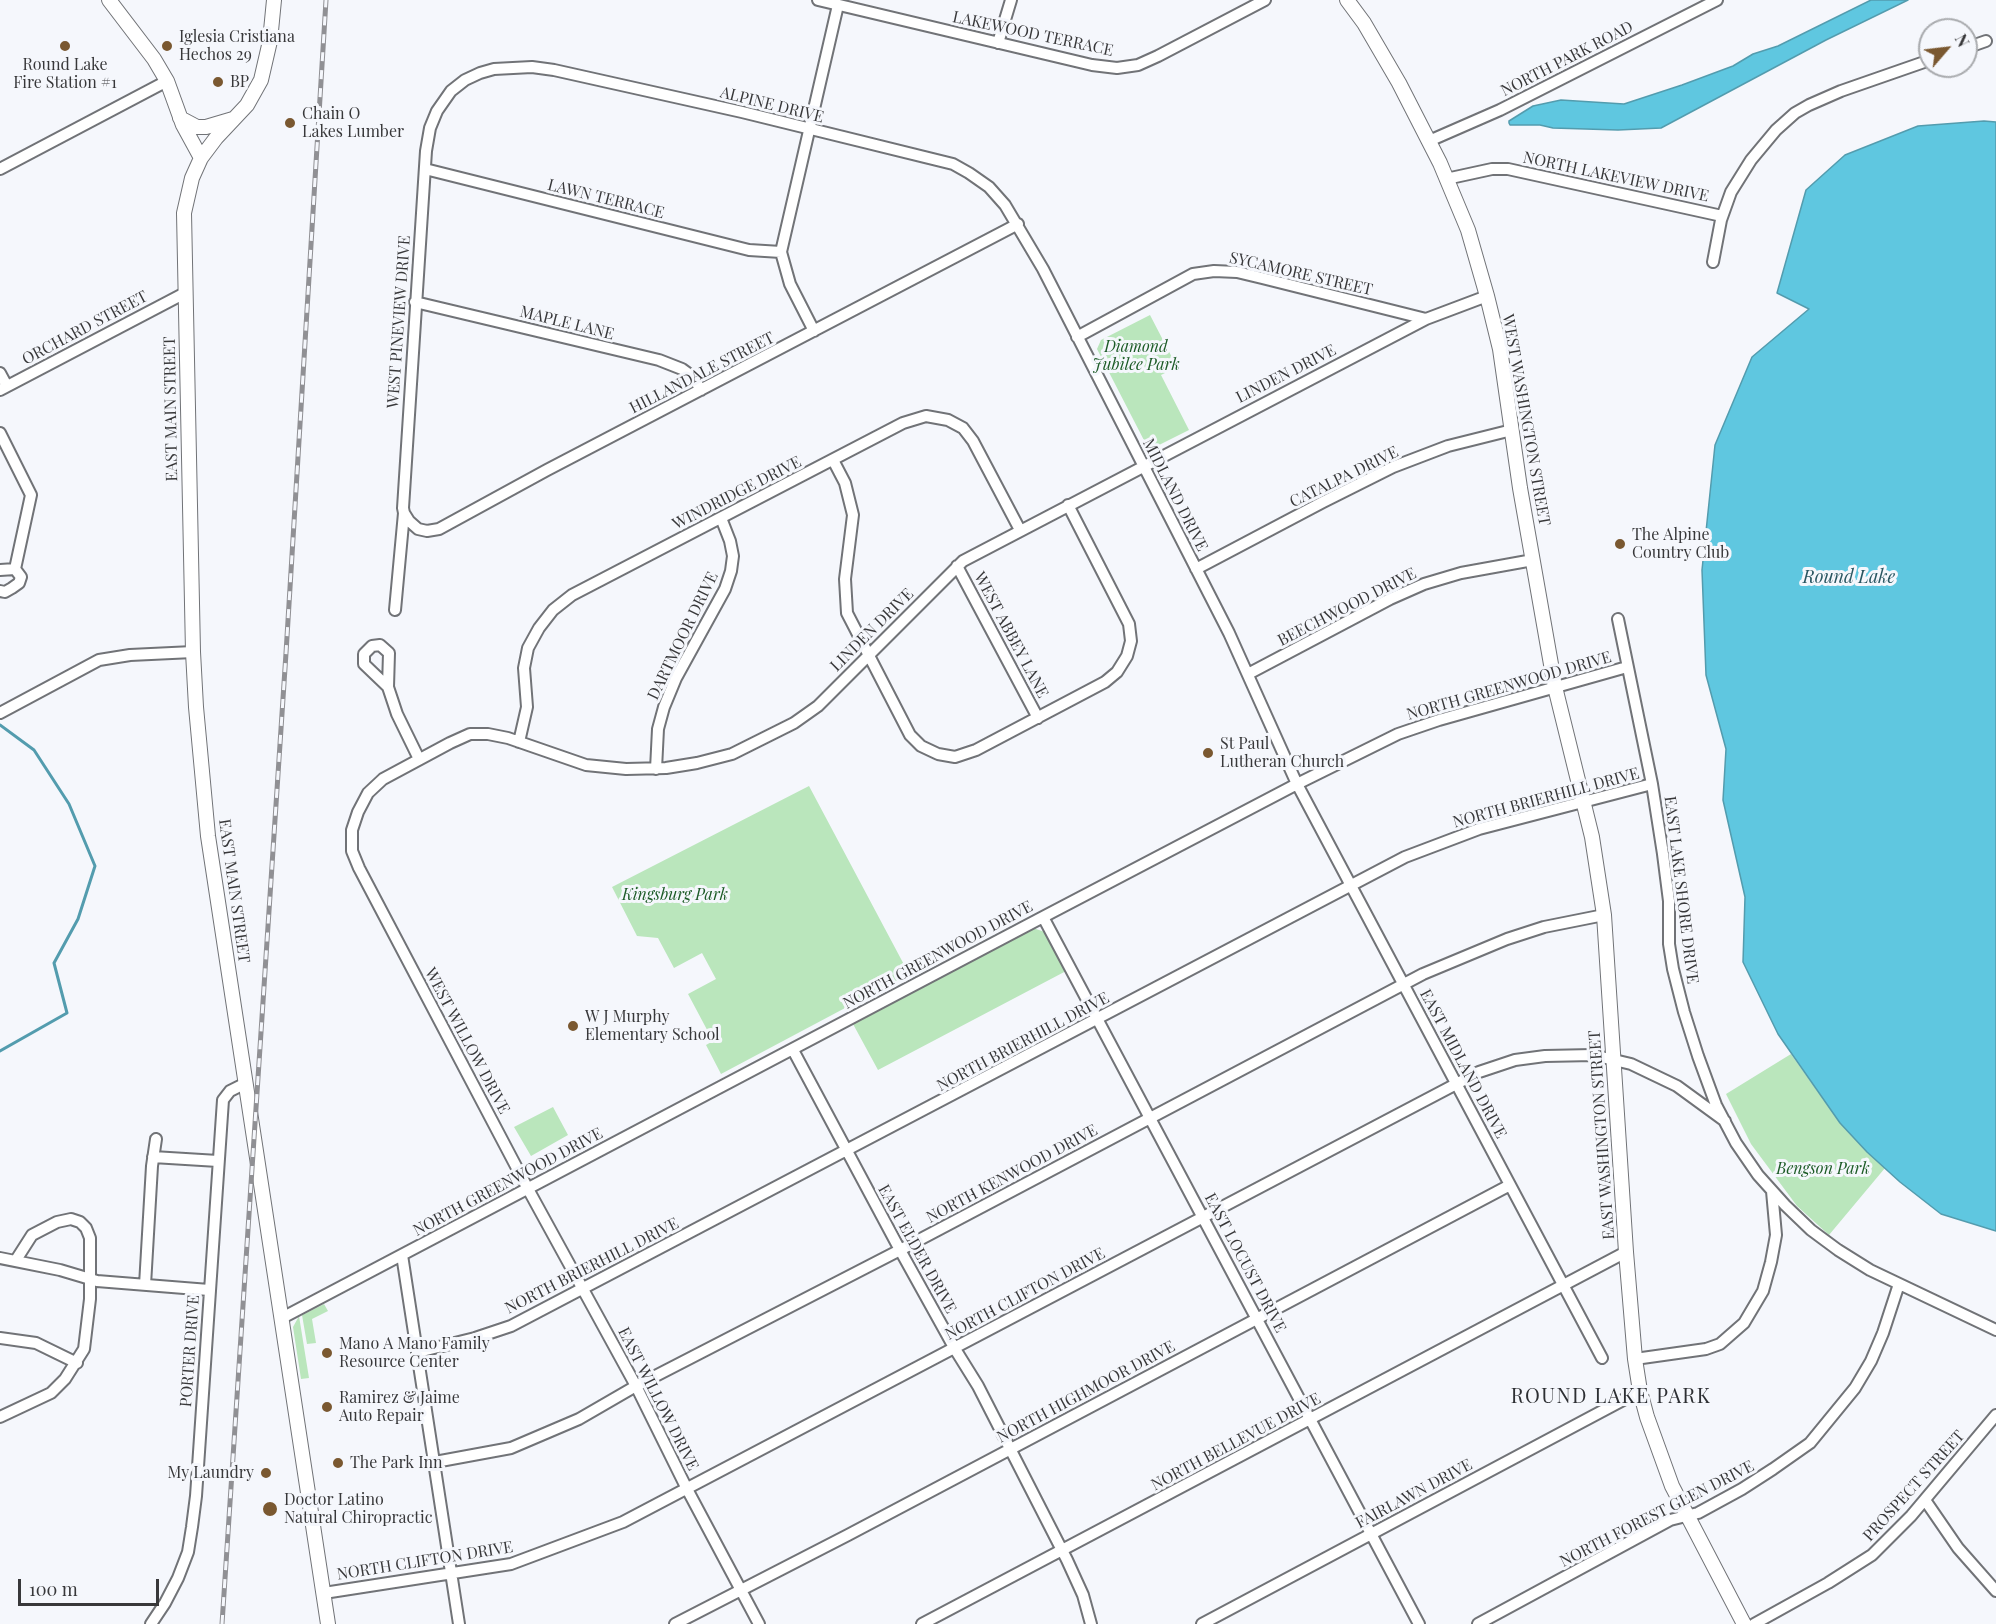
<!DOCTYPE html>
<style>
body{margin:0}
#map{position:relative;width:1996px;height:1624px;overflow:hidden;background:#f5f7fc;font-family:"Playfair Display",serif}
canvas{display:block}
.north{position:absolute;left:1918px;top:18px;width:60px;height:60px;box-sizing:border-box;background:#f5f7fc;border:2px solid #a9abae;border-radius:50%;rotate:62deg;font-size:16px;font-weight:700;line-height:24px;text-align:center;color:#38383a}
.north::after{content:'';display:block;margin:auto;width:21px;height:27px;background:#7a5830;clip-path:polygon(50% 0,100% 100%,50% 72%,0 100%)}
.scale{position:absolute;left:18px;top:1579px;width:141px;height:27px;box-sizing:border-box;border:3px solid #38383a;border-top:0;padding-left:8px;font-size:18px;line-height:21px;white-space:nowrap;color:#38383a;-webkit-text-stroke:4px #f5f7fc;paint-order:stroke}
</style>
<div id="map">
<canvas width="1996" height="1624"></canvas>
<div class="north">N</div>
<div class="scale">100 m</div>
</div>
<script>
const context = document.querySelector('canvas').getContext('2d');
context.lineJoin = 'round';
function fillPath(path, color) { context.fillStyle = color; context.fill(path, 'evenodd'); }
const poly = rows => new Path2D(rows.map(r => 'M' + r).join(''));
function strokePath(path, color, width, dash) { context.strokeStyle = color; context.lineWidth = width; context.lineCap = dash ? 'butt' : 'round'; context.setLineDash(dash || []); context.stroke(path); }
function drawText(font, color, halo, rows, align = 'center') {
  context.font = font + ' "Playfair Display",serif'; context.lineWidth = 6; context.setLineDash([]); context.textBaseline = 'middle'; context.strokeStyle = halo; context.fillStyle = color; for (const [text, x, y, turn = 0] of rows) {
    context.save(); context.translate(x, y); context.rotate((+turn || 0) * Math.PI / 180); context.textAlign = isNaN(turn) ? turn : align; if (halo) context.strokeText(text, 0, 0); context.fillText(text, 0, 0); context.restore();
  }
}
const green = poly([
 [1150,315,1177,367,1161,375,1189,430,1149,450,1097,349,1101,340],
 [809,786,909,974,721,1074,706,1045,713,1041,688,994,716,979,702,953,674,968,658,938,637,936,612,887],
 [1033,928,1048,933,1068,970,878,1070,853,1024],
 [1791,1054,1840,1123,1885,1168,1829,1235,1797,1206,1751,1144,1726,1094],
 [553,1107,568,1135,531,1156,514,1127],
 [324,1304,328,1311,312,1319,316,1343,307,1344,302,1315],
 [299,1316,309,1378,301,1379,293,1327]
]);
const water = poly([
 [1871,0,1908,0,1826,40,1661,128,1618,130,1553,128,1540,125,1510,125,1509,123,1509,121,1533,106,1561,100,1624,104,1682,85,1733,66,1753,54,1778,46,1871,0],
 [1984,121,1996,122,1996,1231,1941,1214,1900,1182,1867,1152,1840,1123,1778,1034,1743,962,1745,897,1723,800,1726,749,1706,675,1702,570,1715,445,1752,357,1809,309,1777,293,1806,190,1845,155,1918,126,1984,121]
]);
const stream = poly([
 [0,725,34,750,69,804,95,866,78,919,54,963,67,1013,0,1051]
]);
const street = poly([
 [818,0,1092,65,1117,68,1138,65,1158,56,1265,0],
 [998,43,1011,0],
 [1966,48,1986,41],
 [1429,141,1500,110,1717,0],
 [0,169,167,81],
 [425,169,749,250,781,252],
 [1446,179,1492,169,1508,169,1722,216],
 [1713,262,1721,220,1731,192,1751,160,1776,130,1795,113,1809,105,1841,91,1930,60],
 [415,302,659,360,682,369,693,377,701,390],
 [814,331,790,284,781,252,838,5],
 [1077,337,1193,274,1214,271,1237,272,1262,278,1426,319],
 [0,373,7,386],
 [0,390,185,293],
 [0,433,31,495,15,569],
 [833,460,845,483,853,515,845,579,847,613,910,735,921,746,938,754,955,757,976,750,1105,682,1117,672,1127,656,1131,641,1129,624,1068,505],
 [404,513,409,521,418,529,427,531,439,529,547,470,1018,224],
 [957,566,1038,718],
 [1196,569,1323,502,1393,467,1448,446,1512,430],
 [0,570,15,569],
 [0,591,5,592,12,588,19,583,21,577,15,569],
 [395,610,404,513,403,508,426,151,430,128,437,111,451,91,465,80,480,73,494,69,532,67,554,70,742,112,953,164,969,173,989,187,1005,205,1043,269,1229,633,1297,784,1602,1358],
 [1618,619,1652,784,1663,854,1669,901,1669,944,1673,969,1684,1012,1698,1056,1716,1105,1736,1143,1758,1175,1785,1205,1811,1230,1838,1250,1870,1270,1996,1330],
 [1248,674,1390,599,1424,584,1461,573,1533,560],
 [388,687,364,664,364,654,372,646,380,645,389,653,388,687,397,714,419,759],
 [0,713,99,660,130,655,193,652],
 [519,742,527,707,524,668,528,648,539,628,553,610,572,595,903,423,926,416,948,420,963,428,973,441,1020,530],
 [656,769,658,729,664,707,676,678,725,589,731,571,733,556,730,541,721,518],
 [1043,917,1419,1624],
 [793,1050,900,1250,955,1349,978,1386,1067,1560,1083,1595,1091,1624],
 [153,1157,218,1161],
 [402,1255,459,1624],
 [0,1258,60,1270,97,1281,209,1290],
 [145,1285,152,1166,156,1139],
 [282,1318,1043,917,1297,784,1398,734,1439,720,1627,667],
 [0,1338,36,1343,77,1363],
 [418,1352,475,1338,511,1326,1405,857,1479,829,1652,784],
 [1635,1359,1706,1349,1720,1344,1744,1323,1763,1291,1771,1262,1776,1235,1772,1191],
 [0,1417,51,1393,65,1379,84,1349,90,1299,90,1238,86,1228,80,1222,71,1219,57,1222,32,1235,16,1260],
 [435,1462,511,1448,579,1419,636,1386,900,1250,1423,974,1507,939,1544,927,1604,915],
 [1925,1500,1958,1548,1996,1591],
 [324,1593,511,1564,623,1522,1479,1072,1515,1060,1545,1056,1593,1055,1631,1064,1677,1086,1725,1121],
 [151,1624,165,1603,178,1578,188,1552,192,1527,196,1496,223,1100,230,1091,246,1083],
 [675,1624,848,1535,1510,1185],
 [759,1624,687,1489,636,1386,528,1189,359,868,352,851,352,830,358,812,368,793,383,779,450,743,470,734,488,734,508,738,586,765,626,769,666,768,697,763,732,754,794,723,818,706,963,561,1426,319,1487,296],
 [922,1624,1626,1252],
 [1202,1624,1640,1391],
 [1478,1624,1670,1520,1698,1513,1742,1489,1773,1469,1810,1443,1855,1388,1871,1361,1883,1333,1899,1284],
 [1754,1624,1828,1583,1872,1555,1911,1516,1996,1415]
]);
const secondary = poly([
 [109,0,154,59,167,81,183,125,201,158],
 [274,0,270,41,261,80,247,105,216,138,201,158,192,178,184,213,193,652,196,707,208,836,328,1624],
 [1347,0,1364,23,1399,83,1440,163,1468,230,1487,296,1500,349,1520,488,1555,687,1592,837,1604,915,1626,1252,1635,1359,1640,1391,1647,1417,1672,1486,1744,1624],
 [180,118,197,127,206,127,233,119]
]);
const rail = poly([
 [222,1624,286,653,326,0]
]);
const markers = [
 [65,46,6,"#7a5830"],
 [167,46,6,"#7a5830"],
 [218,82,6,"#7a5830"],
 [290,123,6,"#7a5830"],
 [1620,544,6,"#7a5830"],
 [1208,753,6,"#7a5830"],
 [573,1026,6,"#7a5830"],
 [327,1353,6,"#7a5830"],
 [327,1407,6,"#7a5830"],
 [338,1463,6,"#7a5830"],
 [266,1473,6,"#7a5830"],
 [270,1509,8,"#7a5830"]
];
const streetNames = [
 ["LAKEWOOD TERRACE",1033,34,12],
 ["NORTH PARK ROAD",1567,59,-27],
 ["ALPINE DRIVE",772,105,14],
 ["NORTH LAKEVIEW DRIVE",1616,177,12],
 ["LAWN TERRACE",606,199,14],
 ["SYCAMORE STREET",1301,274,13],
 ["WEST PINEVIEW DRIVE",399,322,-86],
 ["MAPLE LANE",567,323,14],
 ["ORCHARD STREET",85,328,-28],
 ["HILLANDALE STREET",702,373,-27],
 ["LINDEN DRIVE",1286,374,-27],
 ["EAST MAIN STREET",171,409,-91],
 ["WEST WASHINGTON STREET",1526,420,80],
 ["CATALPA DRIVE",1344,477,-26],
 ["WINDRIDGE DRIVE",737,493,-27],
 ["MIDLAND DRIVE",1175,495,63],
 ["BEECHWOOD DRIVE",1347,607,-27],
 ["LINDEN DRIVE",872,630,-45],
 ["WEST ABBEY LANE",1011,635,62],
 ["DARTMOOR DRIVE",683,636,-64],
 ["NORTH GREENWOOD DRIVE",1509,686,-16],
 ["NORTH BRIERHILL DRIVE",1546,798,-15],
 ["EAST LAKE SHORE DRIVE",1681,890,83],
 ["EAST MAIN STREET",234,891,82],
 ["NORTH GREENWOOD DRIVE",938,955,-28],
 ["WEST WILLOW DRIVE",467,1041,62],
 ["NORTH BRIERHILL DRIVE",1023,1042,-28],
 ["EAST MIDLAND DRIVE",1463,1064,62],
 ["EAST WASHINGTON STREET",1602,1135,-94],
 ["NORTH KENWOOD DRIVE",1012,1174,-28],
 ["NORTH GREENWOOD DRIVE",508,1182,-28],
 ["EAST ELDER DRIVE",917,1249,61],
 ["EAST LOCUST DRIVE",1245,1263,62],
 ["NORTH BRIERHILL DRIVE",592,1266,-27],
 ["NORTH CLIFTON DRIVE",1025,1294,-28],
 ["PORTER DRIVE",190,1351,-86],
 ["NORTH HIGHMOOR DRIVE",1086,1392,-28],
 ["EAST WILLOW DRIVE",658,1399,63],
 ["NORTH BELLEVUE DRIVE",1236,1442,-28],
 ["PROSPECT STREET",1914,1486,-48],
 ["FAIRLAWN DRIVE",1414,1494,-28],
 ["NORTH FOREST GLEN DRIVE",1657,1514,-27],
 ["NORTH CLIFTON DRIVE",425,1561,-9]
];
const poiNames = [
 ["Iglesia Cristiana",179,37],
 ["Hechos 29",179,55],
 ["Round Lake",65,65,"center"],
 ["Fire Station #1",65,83,"center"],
 ["BP",230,82],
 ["Chain O",302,114],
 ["Lakes Lumber",302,132],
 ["The Alpine",1632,535],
 ["Country Club",1632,553],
 ["St Paul",1220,744],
 ["Lutheran Church",1220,762],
 ["W J Murphy",585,1017],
 ["Elementary School",585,1035],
 ["Mano A Mano Family",339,1344],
 ["Resource Center",339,1362],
 ["Ramirez & Jaime",339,1398],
 ["Auto Repair",339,1416],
 ["The Park Inn",350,1463],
 ["My Laundry",254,1473,"right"],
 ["Doctor Latino",284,1500],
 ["Natural Chiropractic",284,1518]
];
const parkNames = [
 ["Diamond",1136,347],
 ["Jubilee Park",1136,365],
 ["Kingsburg Park",675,895],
 ["Bengson Park",1823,1169]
];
const waterNames = [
 ["Round Lake",1849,577]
];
const quarterNames = [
 ["ROUND LAKE PARK",1611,1397]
];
fillPath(green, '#bae6bc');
fillPath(water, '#5fc7e0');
strokePath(water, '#539cae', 1.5);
strokePath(stream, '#539cae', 3);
strokePath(street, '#717377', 14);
strokePath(secondary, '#717377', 16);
strokePath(street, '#fff', 10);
strokePath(secondary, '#fff', 14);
strokePath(rail, '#909094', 5);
strokePath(rail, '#f5f7fc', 3, [9]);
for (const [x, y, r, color] of markers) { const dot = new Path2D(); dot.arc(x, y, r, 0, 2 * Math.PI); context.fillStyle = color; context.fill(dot); strokePath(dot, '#f5f7fc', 2); }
drawText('16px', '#38383a', '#f5f7fc', streetNames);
drawText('16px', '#38383a', '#f5f7fc', poiNames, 'left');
drawText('italic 16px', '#1c5b26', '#f5f7fc', parkNames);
drawText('italic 18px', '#295661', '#f5f7fc', waterNames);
context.letterSpacing = '1.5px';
drawText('20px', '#2d2f33', '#f5f7fc', quarterNames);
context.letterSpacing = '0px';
</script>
